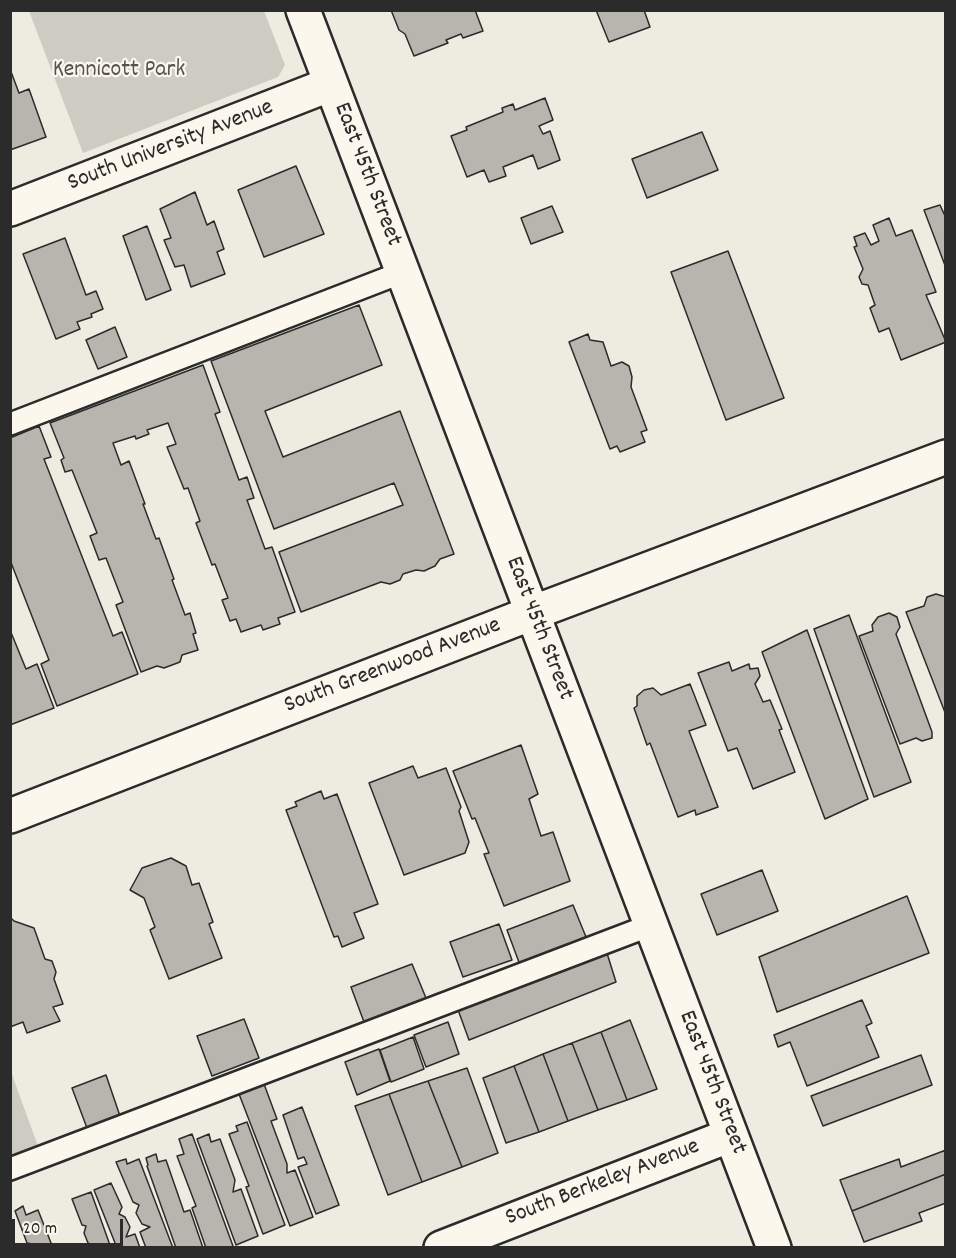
<!DOCTYPE html>
<style>
body{margin:0}
#map{position:relative;width:956px;height:1258px;overflow:hidden;background:#eeebe0;font-family:Dekko,sans-serif}
canvas{display:block}
.frame{position:absolute;inset:0;border:12px solid #2b2b2b;pointer-events:none}
.scale{position:absolute;left:12px;top:1219px;width:111px;height:27px;box-sizing:border-box;border:3px solid #2b2b2b;border-top:0;padding-left:8px;font-size:18px;line-height:21px;white-space:nowrap;color:#2b2b2b;-webkit-text-stroke:4px #fbf7ec;paint-order:stroke}
</style>
<div id="map">
<canvas width="956" height="1258"></canvas>
<div class="frame"></div>
<div class="scale">20 m</div>
</div>
<script>
const context = document.querySelector('canvas').getContext('2d');
context.lineJoin = 'round';
function fillPath(path, color) { context.fillStyle = color; context.fill(path, 'evenodd'); }
const poly = rows => new Path2D(rows.map(r => 'M' + r).join(''));
function strokePath(path, color, width, dash) { context.strokeStyle = color; context.lineWidth = width; context.lineCap = dash ? 'butt' : 'round'; context.setLineDash(dash || []); context.stroke(path); }
function drawText(font, color, halo, rows, align = 'center') {
  context.font = font + ' Dekko,sans-serif'; context.lineWidth = 4.5; context.setLineDash([]); context.textBaseline = 'middle'; context.strokeStyle = halo; context.fillStyle = color; for (const [text, x, y, turn = 0] of rows) {
    context.save(); context.translate(x, y); context.rotate((+turn || 0) * Math.PI / 180); context.textAlign = isNaN(turn) ? turn : align; if (halo) context.strokeText(text, 0, 0); context.fillText(text, 0, 0); context.restore();
  }
}
const green = poly([
 [29,11,264,11,285,65,278,77,83,153],
 [10,1069,39,1149,10,1159]
]);
const building = poly([
 [391,10,475,10,483,31,463,38,461,34,446,40,448,43,414,56,405,34,399,30,391,10],
 [596,10,644,10,650,27,609,42,596,10],
 [10,69,19,93,29,89,46,137,10,150,10,69],
 [545,98,553,120,539,126,543,134,550,131,560,160,538,169,533,155,503,167,506,176,489,182,484,170,467,177,451,136,467,130,466,127,503,112,502,108,513,104,515,110,545,98],
 [702,132,718,170,647,198,632,159,702,132],
 [296,166,324,234,264,257,238,190,296,166],
 [195,192,207,225,214,221,224,249,217,252,225,274,191,287,184,265,175,267,164,240,171,238,160,209,195,192],
 [940,205,946,218,946,268,924,210,940,205],
 [552,206,563,232,531,244,521,218,552,206],
 [889,218,896,236,912,230,936,292,926,295,946,342,901,360,889,328,879,332,870,308,875,305,868,285,862,284,859,277,863,269,854,247,857,246,854,237,865,233,871,245,879,241,873,225,889,218],
 [147,226,171,290,146,300,123,236,147,226],
 [65,238,86,295,96,291,103,309,91,314,92,317,77,322,80,329,56,339,23,254,65,238],
 [728,251,784,398,726,420,671,272,728,251],
 [359,305,382,365,265,411,283,457,400,411,454,554,440,559,435,566,424,571,416,570,403,574,400,580,390,584,381,582,301,612,279,552,403,505,394,483,274,529,211,361,359,305],
 [115,327,127,357,98,369,86,340,115,327],
 [588,334,590,340,603,342,611,366,622,362,629,366,632,377,631,387,647,430,641,432,645,442,620,452,617,446,610,449,569,342,588,334],
 [203,365,220,412,215,414,239,480,247,477,254,498,247,500,265,549,272,547,295,612,278,618,280,624,263,630,261,625,241,632,236,619,230,621,222,600,228,598,215,564,212,565,196,523,200,521,188,488,184,489,167,447,176,444,168,423,147,430,149,434,136,439,135,436,113,443,121,465,129,461,145,504,143,504,156,539,159,538,174,579,172,580,185,615,190,613,196,633,193,634,198,650,182,655,180,662,164,668,157,666,141,672,116,605,123,602,106,558,99,560,90,536,97,533,72,470,65,472,61,460,64,458,50,423,203,365],
 [39,426,51,457,44,459,113,636,122,632,138,674,57,706,41,664,49,660,10,560,10,438,39,426],
 [936,594,946,597,946,715,906,612,924,606,927,597,936,594],
 [889,613,897,617,900,627,896,634,932,732,932,738,922,741,916,738,900,744,859,636,873,631,872,625,878,617,889,613],
 [849,615,911,782,874,797,814,629,849,615],
 [10,630,26,669,37,664,54,708,10,725,10,630],
 [807,630,868,799,825,819,762,652,807,630],
 [729,662,732,671,749,664,750,669,758,668,760,676,755,684,763,702,770,700,782,729,779,730,795,772,753,789,737,748,728,751,698,673,729,662],
 [690,684,706,725,689,731,718,807,696,815,695,810,678,817,650,743,647,745,634,708,637,706,637,696,644,690,653,688,661,695,690,684],
 [521,745,538,794,529,799,541,836,553,832,570,881,504,906,484,854,489,853,475,818,472,819,453,771,521,745],
 [413,766,418,778,446,768,461,807,459,811,469,842,465,853,404,875,369,783,413,766],
 [321,791,324,799,337,794,378,904,354,913,364,938,342,947,338,936,334,937,286,810,297,806,295,802,321,791],
 [171,858,186,866,192,885,199,883,213,922,209,924,222,958,169,979,150,930,155,927,144,898,130,890,142,868,171,858],
 [762,870,778,911,717,935,701,894,762,870],
 [907,896,929,953,777,1012,759,957,907,896],
 [573,905,586,937,520,965,507,930,573,905],
 [10,917,14,921,34,928,45,959,52,961,56,972,54,979,63,1004,53,1007,60,1021,27,1033,23,1022,10,1027,10,917],
 [499,924,512,960,463,977,450,942,499,924],
 [606,950,616,982,469,1040,457,1007,606,950],
 [412,964,426,998,364,1022,351,987,412,964],
 [862,1000,872,1023,866,1026,879,1057,807,1086,790,1042,778,1047,774,1035,862,1000],
 [244,1019,259,1058,212,1076,197,1036,244,1019],
 [630,1020,657,1089,627,1100,601,1032,630,1020],
 [448,1022,459,1054,426,1067,414,1035,448,1022],
 [601,1032,627,1100,598,1110,572,1043,601,1032],
 [413,1037,424,1069,391,1082,380,1050,413,1037],
 [572,1043,598,1110,568,1121,543,1054,572,1043],
 [379,1049,390,1081,357,1095,345,1062,379,1049],
 [543,1054,568,1121,539,1132,514,1066,543,1054],
 [921,1055,932,1085,823,1126,811,1096,921,1055],
 [514,1066,539,1132,506,1143,483,1078,514,1066],
 [467,1068,498,1153,462,1167,428,1081,467,1068],
 [106,1075,120,1116,87,1128,72,1088,106,1075],
 [428,1081,462,1167,422,1182,389,1094,428,1081],
 [264,1084,277,1119,271,1121,287,1164,287,1173,295,1170,313,1217,290,1226,239,1094,264,1084],
 [389,1094,422,1182,388,1195,355,1106,389,1094],
 [302,1107,339,1205,316,1214,298,1167,307,1164,304,1157,298,1159,283,1115,302,1107],
 [247,1122,285,1225,263,1234,246,1187,249,1186,229,1134,238,1131,236,1126,247,1122],
 [192,1134,233,1246,229,1248,206,1248,192,1208,196,1206,177,1156,184,1154,179,1139,192,1134],
 [209,1134,211,1142,220,1139,235,1180,233,1192,241,1189,258,1236,236,1245,197,1139,209,1134],
 [946,1150,946,1174,852,1211,840,1180,899,1159,901,1167,946,1150],
 [156,1154,158,1162,166,1160,184,1212,190,1210,203,1248,176,1248,147,1166,148,1165,146,1158,156,1154],
 [126,1159,127,1164,139,1159,173,1248,146,1248,140,1232,150,1227,142,1224,136,1213,139,1205,133,1202,116,1162,126,1159],
 [946,1174,946,1203,919,1213,922,1221,864,1242,852,1211,946,1174],
 [111,1183,122,1207,119,1214,125,1217,130,1227,126,1237,135,1234,140,1248,117,1248,94,1190,111,1183],
 [91,1192,111,1248,96,1248,88,1243,84,1233,86,1226,82,1225,72,1199,91,1192],
 [23,1206,26,1215,38,1210,53,1248,31,1248,32,1244,27,1243,15,1211,23,1206]
]);
const service = poly([
 [10,424,403,272],
 [10,1169,651,925]
]);
const minor = poly([
 [303,10,774,1248],
 [10,209,331,84],
 [10,816,532,613,946,457],
 [441,1248,731,1135]
]);
const parkNames = [
 ["Kennicott Park",119,72]
];
const streetNames = [
 ["South University Avenue",171,147,-21],
 ["East 45th Street",366,175,69],
 ["East 45th Street",538,629,69],
 ["South Greenwood Avenue",393,667,-21],
 ["East 45th Street",711,1083,69],
 ["South Berkeley Avenue",603,1184,-21]
];
fillPath(green, '#cecbc2');
fillPath(building, '#b8b5ae');
strokePath(building, '#2b2b2b', 1.5);
strokePath(service, '#2b2b2b', 26);
strokePath(minor, '#2b2b2b', 38);
strokePath(service, '#fbf7ec', 21);
strokePath(minor, '#fbf7ec', 33);
drawText('24px', '#545351', '#fbf7ec', parkNames);
drawText('24px', '#2b2b2b', '#fbf7ec', streetNames);
</script>
